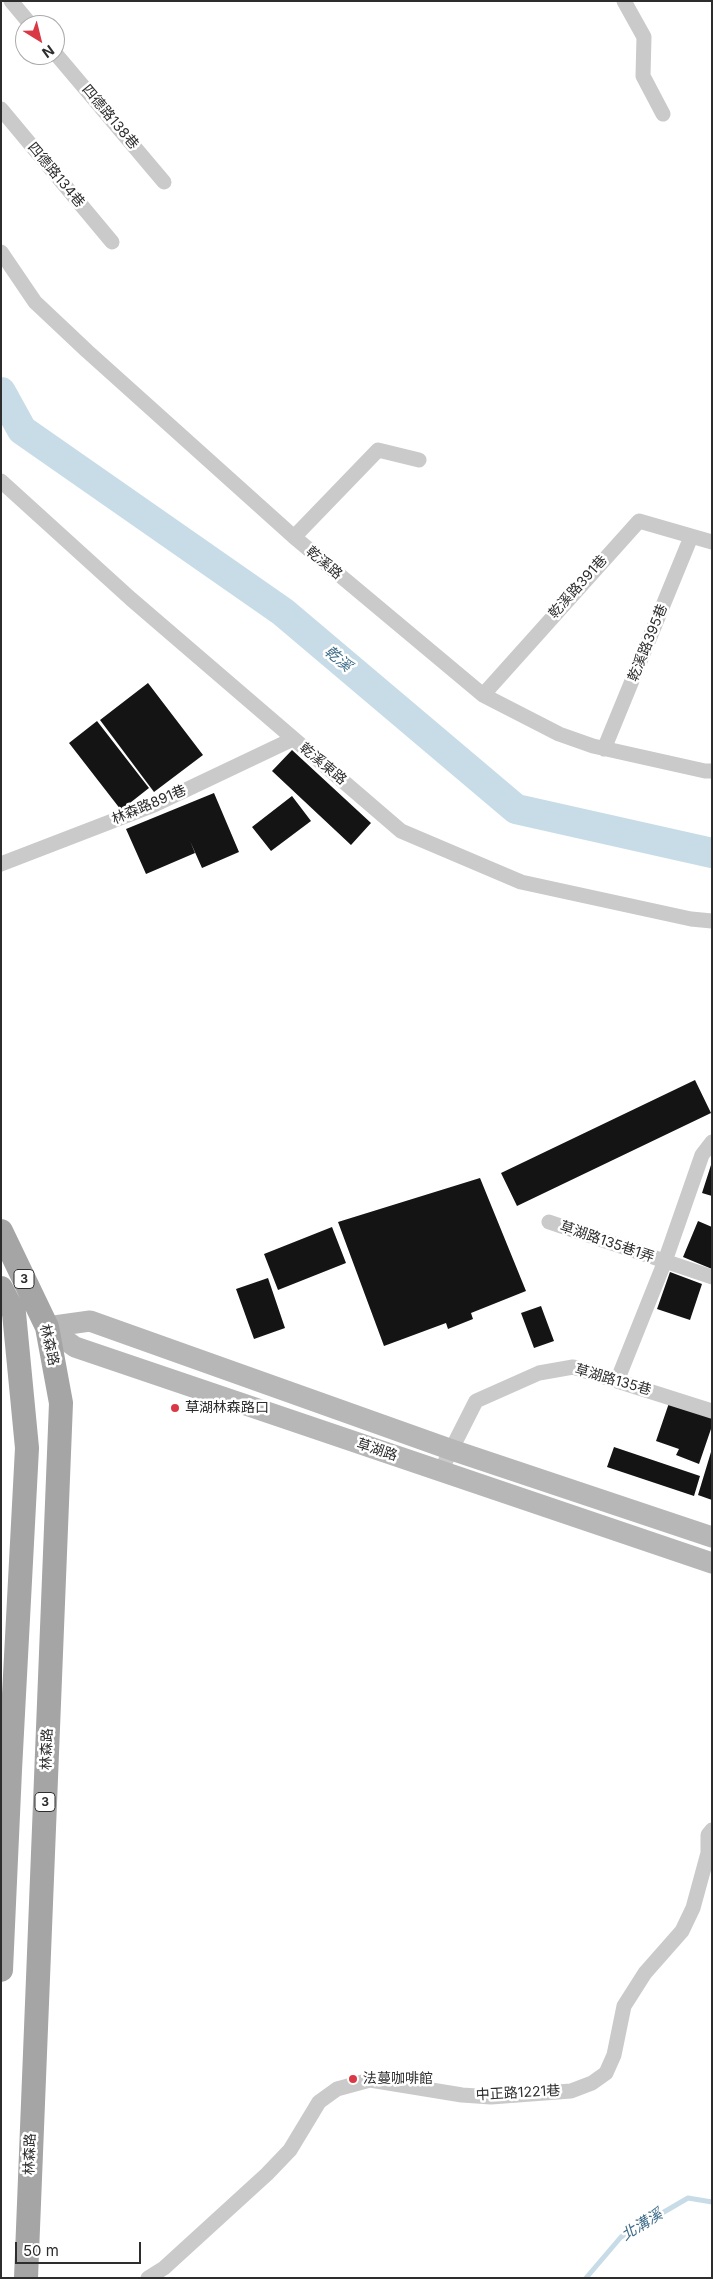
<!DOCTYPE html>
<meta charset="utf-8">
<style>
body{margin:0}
#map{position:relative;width:713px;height:2279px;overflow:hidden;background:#fff;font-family:Inter,sans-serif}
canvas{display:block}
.frame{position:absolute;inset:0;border:2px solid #2d2d2d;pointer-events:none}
.north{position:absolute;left:15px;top:15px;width:50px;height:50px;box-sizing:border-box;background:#fff;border:1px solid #ababab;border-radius:50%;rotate:144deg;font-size:14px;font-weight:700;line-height:20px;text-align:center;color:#2d2d2d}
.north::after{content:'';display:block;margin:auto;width:18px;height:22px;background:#d93945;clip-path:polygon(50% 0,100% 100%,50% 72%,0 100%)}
.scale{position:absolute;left:15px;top:2242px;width:126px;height:22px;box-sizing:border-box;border:2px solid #2d2d2d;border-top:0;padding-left:6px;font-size:15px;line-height:18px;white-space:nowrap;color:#2d2d2d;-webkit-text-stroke:4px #fff;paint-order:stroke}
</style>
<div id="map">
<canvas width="713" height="2279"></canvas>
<div class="frame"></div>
<div class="north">N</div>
<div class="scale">50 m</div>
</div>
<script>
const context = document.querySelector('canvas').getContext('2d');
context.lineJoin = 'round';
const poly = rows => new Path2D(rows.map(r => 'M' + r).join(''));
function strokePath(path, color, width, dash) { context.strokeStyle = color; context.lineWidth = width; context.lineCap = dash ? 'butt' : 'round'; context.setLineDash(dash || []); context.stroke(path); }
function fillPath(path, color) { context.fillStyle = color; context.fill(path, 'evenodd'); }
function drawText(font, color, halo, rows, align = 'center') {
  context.font = font + ' Inter,"Noto Sans TC",sans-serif'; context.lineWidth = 5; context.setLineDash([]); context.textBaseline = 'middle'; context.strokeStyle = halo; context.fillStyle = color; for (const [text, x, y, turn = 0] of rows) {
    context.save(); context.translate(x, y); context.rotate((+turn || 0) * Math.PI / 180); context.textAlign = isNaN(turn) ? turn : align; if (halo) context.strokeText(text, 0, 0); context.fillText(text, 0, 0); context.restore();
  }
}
const stream = poly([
 [586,2278,621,2237,688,2198,712,2202]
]);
const river = poly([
 [1,392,22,430,283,612,516,809,712,853]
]);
const building = poly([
 [148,683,203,755,154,792,100,720],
 [97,721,149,788,121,810,69,743],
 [292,750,371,823,351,845,272,771],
 [214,793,239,852,202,868,190,841,195,853,146,874,126,829],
 [292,796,311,821,271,851,252,827],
 [695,1080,711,1113,517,1206,501,1173],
 [711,1165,712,1165,712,1196,702,1193],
 [480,1178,526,1291,471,1313,473,1319,448,1329,446,1323,384,1346,338,1222],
 [698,1221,712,1227,712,1269,683,1257],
 [332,1227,346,1263,278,1290,264,1254],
 [670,1272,702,1284,690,1320,657,1309],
 [268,1278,285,1328,254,1339,236,1289],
 [541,1306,554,1341,534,1348,521,1313],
 [669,1403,712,1418,712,1426,699,1464,676,1455,679,1449,656,1441],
 [614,1447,700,1476,694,1496,607,1467],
 [711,1452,712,1452,712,1500,698,1495]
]);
const street = poly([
 [11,1,31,25],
 [624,1,644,37,643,76,663,114],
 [55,53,164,182],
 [1,109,112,242],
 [1,252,35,302,87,351,294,537,483,695,559,734,593,746,705,771,712,771],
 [1,481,131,599,401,831,521,882,691,919,712,921],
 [294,537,378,450,419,460],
 [483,695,639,521,712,542],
 [604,749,691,537],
 [1,864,154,805,293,739],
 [549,1222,712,1277],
 [617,1381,665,1261,702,1155,712,1142],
 [441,1470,476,1401,539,1373,573,1367,712,1411],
 [148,2278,164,2268,267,2174,290,2150,319,2102,337,2089,370,2080,462,2095,491,2097,571,2091,592,2083,606,2073,614,2055,624,2006,645,1973,682,1931,693,1908,708,1853,708,1835,712,1830]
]);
const secondary = poly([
 [47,1327,75,1347,712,1563],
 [47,1327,90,1321,452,1450,712,1537]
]);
const primary = poly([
 [1,1231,47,1327,61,1403,26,2278],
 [1,1288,14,1313,27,1448,10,1770,1,1970]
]);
const markers = [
 [175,1408,5,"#d93945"],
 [353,2079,5,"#d93945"]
];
const shields = [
 [24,1279,20],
 [45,1802,20]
];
const shieldNames = [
 ["3",24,1279],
 ["3",45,1802]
];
const streetNames = [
 ["四德路138巷",110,117,50],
 ["四德路134巷",56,175,50],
 ["乾溪路",324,563,40],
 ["乾溪路391巷",578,587,-48],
 ["乾溪路395巷",648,643,-68],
 ["乾溪東路",323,764,40],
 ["林森路891巷",149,805,-23],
 ["草湖路135巷1弄",607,1242,19],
 ["林森路",49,1345,77],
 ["草湖路135巷",613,1380,16],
 ["草湖路",377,1450,18],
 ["林森路",47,1749,-88],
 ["中正路1221巷",518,2093,-3],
 ["林森路",30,2154,-88]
];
const poiNames = [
 ["草湖林森路口",185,1408],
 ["法蔓咖啡館",363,2079]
];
const waterNames = [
 ["乾溪",338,659,40],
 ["北溝溪",642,2225,-32]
];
strokePath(stream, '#c8dce8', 5);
strokePath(river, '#c8dce8', 30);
fillPath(building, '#141414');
strokePath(street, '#cacaca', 15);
strokePath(secondary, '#b7b7b7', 21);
strokePath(primary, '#a5a5a5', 24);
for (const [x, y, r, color] of markers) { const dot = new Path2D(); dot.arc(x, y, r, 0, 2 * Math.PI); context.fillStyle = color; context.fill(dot); strokePath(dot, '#fff', 2); }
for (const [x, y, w] of shields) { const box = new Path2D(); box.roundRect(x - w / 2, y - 9.5, w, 19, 4); context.fillStyle = '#fff'; context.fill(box); strokePath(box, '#2d2d2d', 1); }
drawText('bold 12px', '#2d2d2d', null, shieldNames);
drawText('14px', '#2d2d2d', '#fff', streetNames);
drawText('14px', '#2d2d2d', '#fff', poiNames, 'left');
drawText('italic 15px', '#406d89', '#fff', waterNames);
</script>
